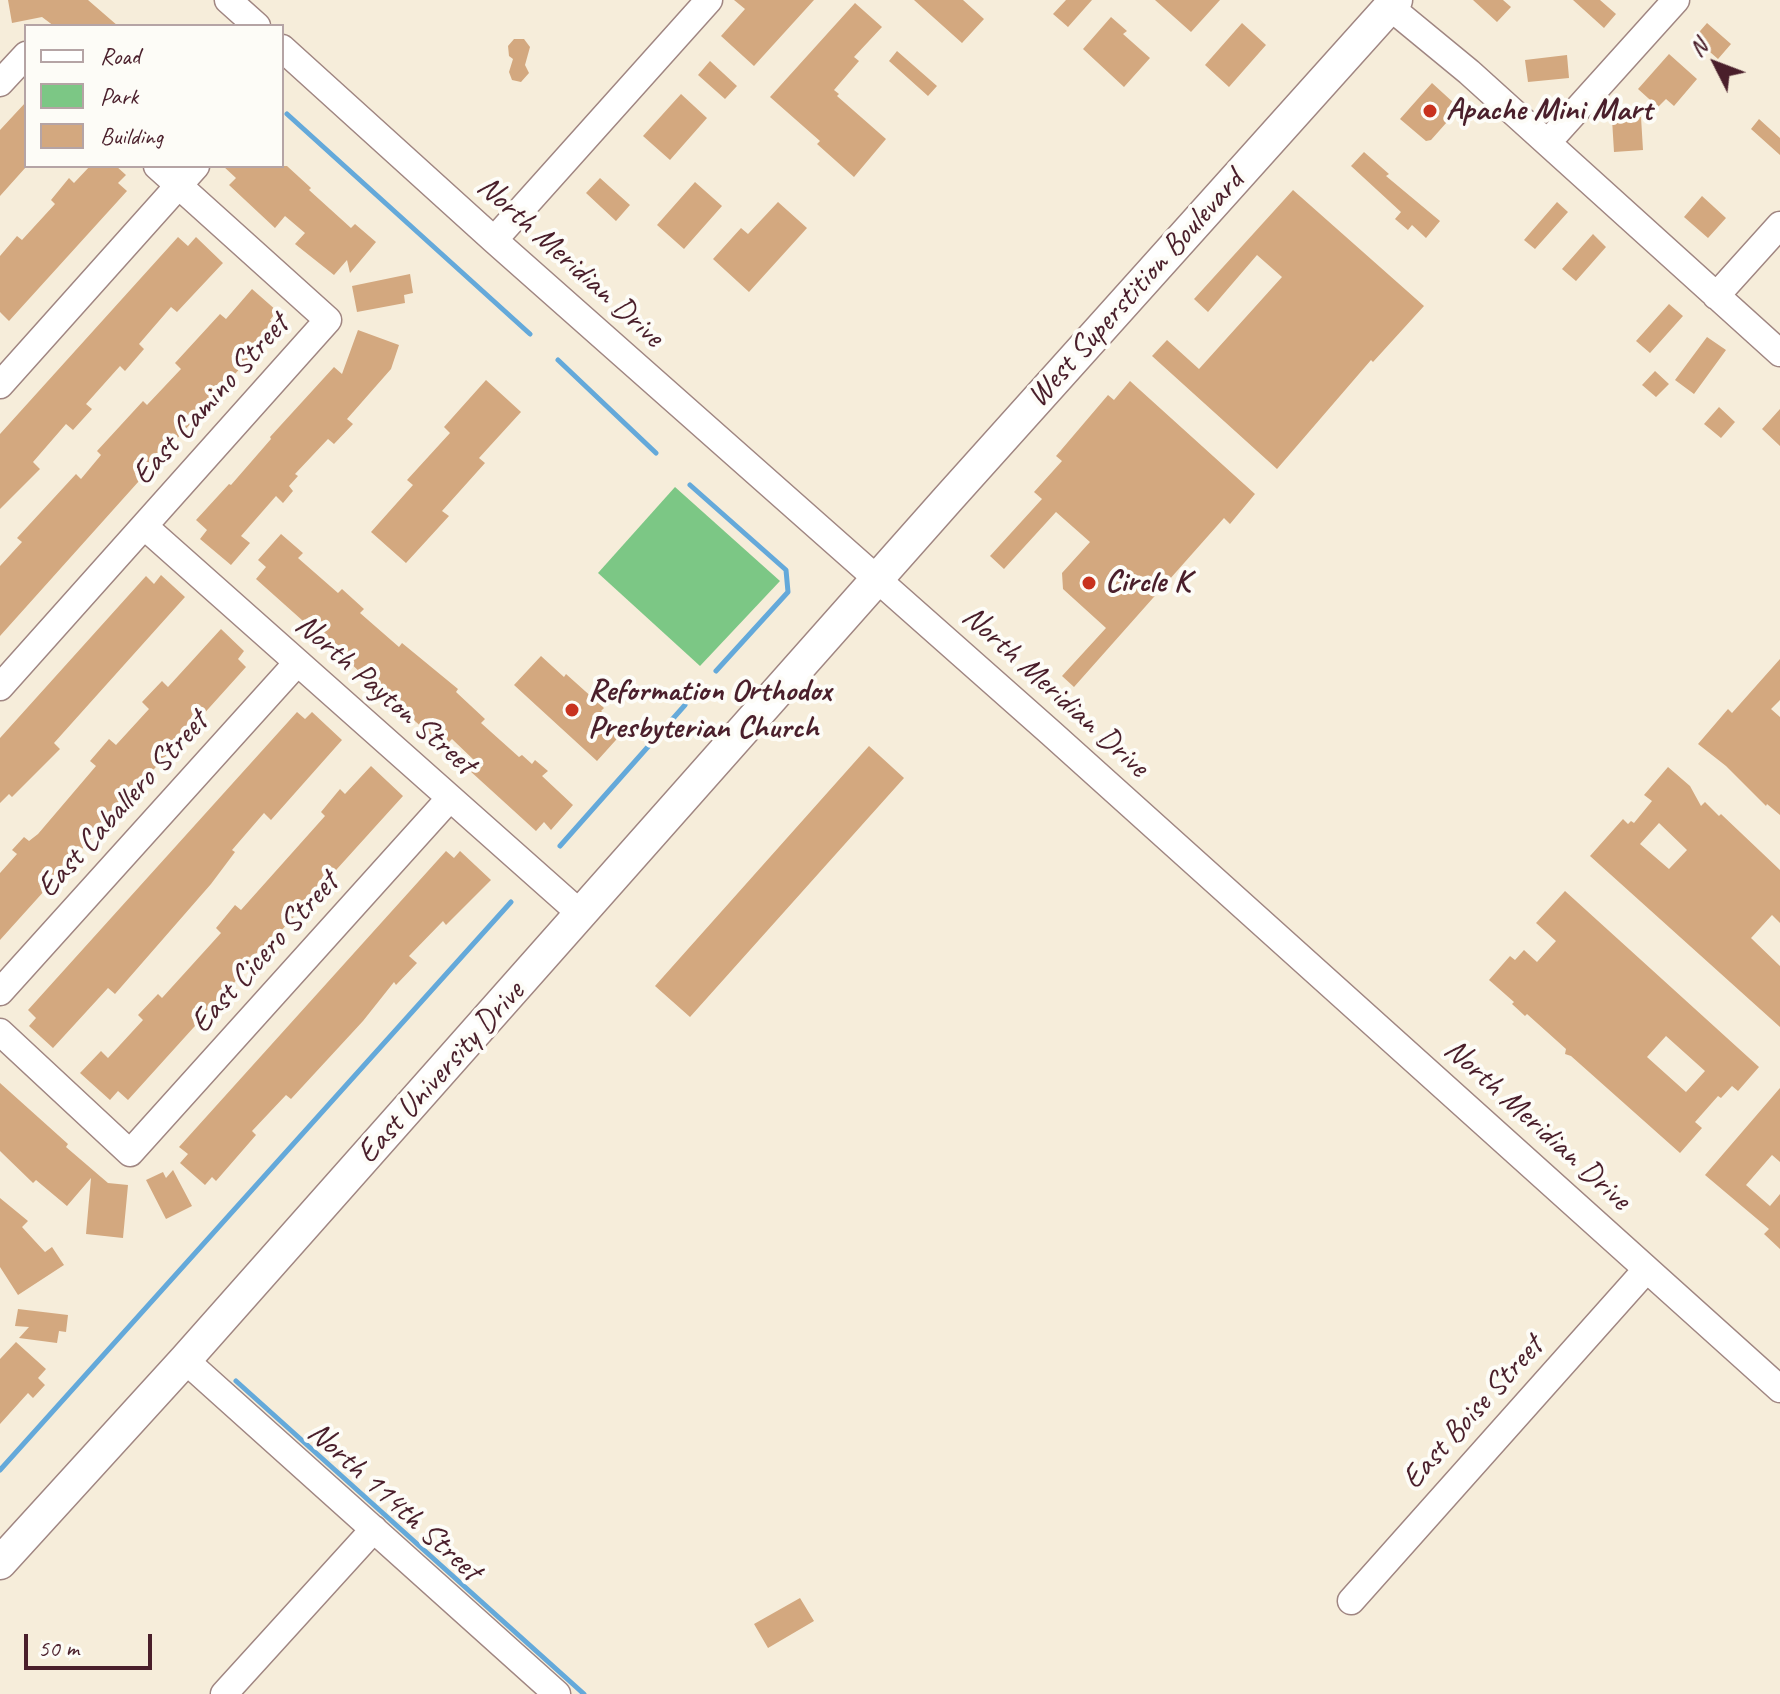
<!DOCTYPE html>
<style>
body{margin:0}
#map{position:relative;width:1780px;height:1694px;overflow:hidden;background:#f6edda;font-family:Caveat,sans-serif}
canvas{display:block}
.legend{position:absolute;left:24px;top:24px;width:260px;height:144px;box-sizing:border-box;background:#fdfcf7;border:2px solid #b5a4a5;margin:0;padding:10px 14px;list-style:none;font-size:24px;color:#4a1f2b}
.legend li{display:flex;align-items:center;gap:16px;height:40px}
.legend b{width:40px;border:2px solid #b5a4a5}
.north{position:absolute;left:1676px;top:24px;width:80px;height:80px;-webkit-text-stroke:6px #fdfcf7;paint-order:stroke;rotate:312deg;font-size:22px;font-weight:700;line-height:32px;text-align:center;color:#4a1f2b}
.north::after{content:'';display:block;margin:auto;width:28px;height:36px;background:#4a1f2b;clip-path:polygon(50% 0,100% 100%,50% 72%,0 100%)}
.scale{position:absolute;left:24px;top:1634px;width:128px;height:36px;box-sizing:border-box;border:4px solid #4a1f2b;border-top:0;padding-left:10px;font-size:24px;line-height:28px;white-space:nowrap;color:#4a1f2b;-webkit-text-stroke:6px #fdfcf7;paint-order:stroke}
</style>
<div id="map">
<canvas width="1780" height="1694"></canvas>
<ul class="legend">
<li><b style="height:10px;background:#fff"></b>Road</li>
<li><b style="height:22px;background:#7cc785"></b>Park</li>
<li><b style="height:22px;background:#d3a87f"></b>Building</li>
</ul>
<div class="north">N</div>
<div class="scale">50 m</div>
</div>
<script>
const context = document.querySelector('canvas').getContext('2d');
context.lineJoin = 'round';
function fillPath(path, color) { context.fillStyle = color; context.fill(path, 'evenodd'); }
const poly = rows => new Path2D(rows.map(r => 'M' + r).join(''));
function strokePath(path, color, width, dash) { context.strokeStyle = color; context.lineWidth = width; context.lineCap = dash ? 'butt' : 'round'; context.setLineDash(dash || []); context.stroke(path); }
function drawText(font, color, halo, rows, align = 'center') {
  context.font = font + ' Caveat,sans-serif'; context.lineWidth = 8; context.setLineDash([]); context.textBaseline = 'middle'; context.strokeStyle = halo; context.fillStyle = color; for (const [text, x, y, turn = 0] of rows) {
    context.save(); context.translate(x, y); context.rotate((+turn || 0) * Math.PI / 180); context.textAlign = isNaN(turn) ? turn : align; if (halo) context.strokeText(text, 0, 0); context.fillText(text, 0, 0); context.restore();
  }
}
const green = poly([
 [675,487,780,581,700,666,598,573]
]);
const stream = poly([
 [287,114,530,334],
 [558,360,656,453],
 [690,485,786,570,788,592,716,671],
 [560,846,685,705],
 [236,1381,584,1694],
 [0,1470,511,902]
]);
const building = poly([
 [8,0,88,0,118,26,54,26,42,17,12,23],
 [734,0,814,0,754,66,721,36,745,9],
 [914,0,963,0,984,19,962,43],
 [1066,0,1092,0,1068,27,1053,14],
 [1155,0,1220,0,1191,32],
 [1473,0,1503,0,1511,7,1497,22],
 [1573,0,1600,0,1616,14,1604,28],
 [855,3,882,27,854,57,859,61,834,90,839,94,837,96,886,139,854,177,817,144,820,141,770,97],
 [1111,17,1127,31,1123,34,1150,58,1124,87,1083,49],
 [1242,23,1266,45,1229,87,1205,65],
 [1707,23,1731,44,1718,59,1694,38],
 [514,39,524,39,530,47,525,65,529,73,521,82,512,80,509,72,513,59,509,56,508,46],
 [897,51,937,86,928,96,889,61],
 [1669,54,1697,79,1674,106,1666,99,1658,107,1638,89],
 [1567,55,1569,78,1528,82,1525,60],
 [710,61,737,86,725,99,698,75],
 [1432,83,1455,104,1450,109,1455,113,1431,140,1426,141,1400,119],
 [681,94,707,118,670,160,643,136],
 [26,102,26,167,0,196,0,130],
 [1641,117,1643,150,1614,152,1612,119],
 [1759,119,1780,138,1780,155,1751,129],
 [1364,152,1389,174,1386,176,1440,221,1426,238,1412,225,1408,230,1395,219,1401,212,1351,166],
 [90,166,116,166,126,175,118,183,127,191,9,321,0,312,0,256,17,236,22,240,55,204,51,200,69,178,74,183],
 [223,166,287,166,311,188,309,190,351,228,355,224,376,242,350,273,347,260,334,275,295,244,305,233,285,216,275,228,229,185,236,178],
 [600,178,630,205,616,221,586,193],
 [695,182,722,206,684,249,657,225],
 [1293,190,1424,306,1373,362,1371,360,1277,469,1152,356,1167,340,1199,369,1282,277,1257,255,1208,312,1194,299],
 [1702,196,1726,218,1708,238,1684,217],
 [778,202,807,228,749,292,713,259,741,228,748,234],
 [1557,202,1568,212,1535,249,1524,240],
 [1593,234,1606,247,1576,281,1562,269],
 [178,237,188,246,196,237,223,263,177,312,171,307,139,344,144,349,125,371,120,366,86,404,92,409,73,430,66,424,33,462,40,469,0,509,0,434],
 [410,274,413,293,404,295,405,303,357,312,352,286],
 [252,289,277,311,270,320,278,326,0,636,0,566,22,542,17,538,76,474,81,479,101,455,97,451,143,401,147,405,181,369,175,363,220,314,226,319],
 [1669,304,1683,316,1650,353,1636,341],
 [358,330,399,345,391,369,347,419,353,424,334,444,328,439,295,474,298,476,289,486,293,491,283,503,276,496,241,536,250,543,231,565,200,539,207,530,196,520,229,484,231,485,271,439,270,437,334,367,342,374],
 [1707,337,1726,350,1694,394,1675,380],
 [1655,371,1669,384,1656,397,1642,385],
 [486,380,521,412,479,458,485,463,442,511,449,516,406,563,371,532,413,485,407,480,450,433,444,427],
 [1130,381,1255,494,1230,524,1224,518,1074,687,1062,676,1106,628,1063,589,1062,573,1090,542,1056,512,1004,569,990,556,1042,499,1034,492,1062,461,1056,456,1108,395,1114,400],
 [1719,407,1735,422,1721,438,1704,424],
 [1780,409,1780,446,1762,429],
 [281,534,303,553,298,558,338,593,342,589,364,609,360,613,399,647,402,643,458,689,456,692,485,719,481,723,519,757,522,755,532,764,535,760,548,771,542,776,573,805,551,830,544,822,536,831,469,770,476,762,452,739,444,747,256,579,266,567,258,560],
 [161,575,185,597,54,743,60,749,12,797,9,794,0,803,0,738,146,576,154,584],
 [221,629,244,651,238,659,246,667,0,940,0,873,17,854,12,850,24,837,29,841,38,834,96,766,90,761,109,739,116,745,149,709,142,702,162,681,168,687],
 [541,656,564,677,566,674,604,708,601,711,624,731,597,761,514,685],
 [1780,659,1780,700,1771,709,1780,717,1780,815,1767,804,1766,806,1726,766,1698,744,1728,709,1732,713],
 [297,712,305,719,312,712,342,740,271,820,264,813,232,850,235,852,211,884,115,994,108,988,53,1048,29,1026,36,1018,28,1010],
 [869,746,904,778,690,1017,655,986],
 [371,766,403,796,128,1100,118,1091,110,1100,80,1073,101,1051,108,1058,143,1020,138,1015,158,994,162,998,221,933,216,928,235,905,241,910,325,816,321,812,340,789,345,794],
 [1668,767,1690,786,1701,806,1705,802,1719,816,1721,814,1780,870,1780,923,1772,915,1751,938,1780,966,1780,1027,1590,856,1623,819,1628,824,1631,821,1634,823,1652,801,1644,795],
 [1659,823,1687,850,1669,869,1640,844],
 [446,851,454,858,460,851,491,880,446,925,443,921,409,956,417,963,396,985,394,982,363,1021,291,1099,286,1095,252,1131,256,1135,216,1181,212,1177,205,1185,180,1163,188,1154,179,1147],
 [1565,891,1759,1067,1738,1091,1732,1086,1721,1098,1718,1096,1695,1122,1702,1128,1680,1153,1571,1056,1565,1054,1566,1049,1527,1014,1525,1016,1512,1004,1514,1002,1489,980,1510,956,1515,960,1524,950,1537,962,1556,941,1536,923],
 [1666,1036,1705,1071,1686,1092,1647,1057],
 [0,1083,68,1144,66,1147,108,1183,128,1185,123,1238,86,1234,91,1178,67,1206,36,1180,33,1183,0,1151],
 [1780,1088,1780,1162,1772,1155,1746,1185,1770,1206,1780,1194,1780,1249,1764,1234,1769,1229,1705,1175],
 [173,1170,192,1206,166,1219,146,1180,163,1172,166,1178],
 [0,1198,28,1221,22,1227,45,1252,52,1247,64,1265,18,1295,0,1267],
 [18,1309,68,1315,66,1332,59,1331,57,1343,19,1338,29,1327,15,1326],
 [16,1342,46,1369,38,1378,45,1385,33,1398,28,1393,0,1424,0,1359],
 [800,1598,814,1621,768,1648,754,1624]
]);
const minor = poly([
 [228,0,257,26],
 [1390,7,1469,72,1780,353],
 [282,48,494,240,1051,733,1780,1389],
 [0,83,26,55],
 [1548,142,1676,0],
 [494,240,709,0],
 [1716,296,1780,225],
 [0,385,196,166],
 [144,526,582,915],
 [0,687,328,320,157,166],
 [0,992,297,663],
 [0,1032,130,1153,450,798],
 [185,1360,557,1694],
 [1351,1601,1646,1270],
 [224,1694,374,1529]
]);
const major = poly([
 [0,1563,185,1360,948,499,1396,0]
]);
const markers = [
 [1430,111,8,"#c8321e"],
 [1089,583,8,"#c8321e"],
 [572,710,8,"#c8321e"]
];
const poiNames = [
 ["Apache Mini Mart",1446,111],
 ["Circle K",1105,583],
 ["Reformation Orthodox",588,692],
 ["Presbyterian Church",588,729]
];
const streetNames = [
 ["North Meridian Drive",570,262,42],
 ["West Superstition Boulevard",1136,289,-48],
 ["East Camino Street",211,400,-48],
 ["North Meridian Drive",1055,692,42],
 ["North Payton Street",385,695,41],
 ["East Caballero Street",123,805,-48],
 ["East Cicero Street",265,953,-48],
 ["East University Drive",441,1073,-48],
 ["North Meridian Drive",1537,1125,42],
 ["East Boise Street",1473,1413,-48],
 ["North 114th Street",394,1502,42]
];
fillPath(green, '#7cc785');
strokePath(stream, '#64a9da', 5);
fillPath(building, '#d3a87f');
strokePath(minor, '#a08682', 29);
strokePath(major, '#a08682', 35);
strokePath(minor, '#fff', 26);
strokePath(major, '#fff', 32);
for (const [x, y, r, color] of markers) { const dot = new Path2D(); dot.arc(x, y, r, 0, 2 * Math.PI); context.fillStyle = color; context.fill(dot); strokePath(dot, '#fdfcf7', 3); }
drawText('bold 32px', '#4a1f2b', '#fdfcf7', poiNames, 'left');
drawText('32px', '#4a1f2b', '#fdfcf7', streetNames);
</script>
